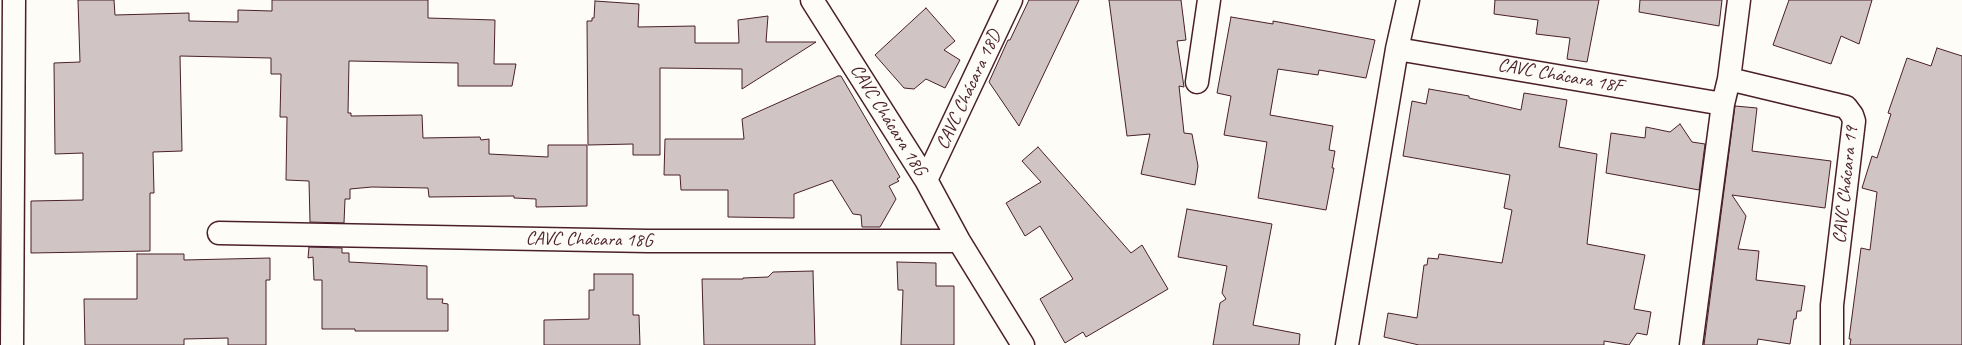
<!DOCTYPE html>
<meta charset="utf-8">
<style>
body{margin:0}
canvas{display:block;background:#fdfcf7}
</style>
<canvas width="1962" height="345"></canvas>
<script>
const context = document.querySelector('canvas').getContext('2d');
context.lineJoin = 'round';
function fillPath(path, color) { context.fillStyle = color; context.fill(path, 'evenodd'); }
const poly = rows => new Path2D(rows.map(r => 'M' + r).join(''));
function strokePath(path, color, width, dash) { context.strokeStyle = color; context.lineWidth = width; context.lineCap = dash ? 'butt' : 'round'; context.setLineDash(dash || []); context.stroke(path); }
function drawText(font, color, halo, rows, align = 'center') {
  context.font = font + ' Caveat,sans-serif'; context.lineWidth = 3; context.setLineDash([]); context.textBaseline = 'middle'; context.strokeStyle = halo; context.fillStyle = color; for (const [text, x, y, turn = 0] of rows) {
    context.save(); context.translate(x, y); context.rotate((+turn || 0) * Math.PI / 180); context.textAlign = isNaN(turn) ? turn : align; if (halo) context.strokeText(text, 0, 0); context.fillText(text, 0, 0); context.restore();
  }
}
const building = poly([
 [78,0,114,0,115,15,189,13,189,21,238,22,238,10,272,11,272,0,428,0,428,18,495,20,494,64,516,64,512,86,458,86,458,63,349,61,348,113,351,113,351,116,422,115,423,138,480,137,481,140,489,139,489,154,548,157,548,145,587,145,587,206,536,207,536,199,514,198,514,196,429,197,428,188,372,187,350,189,350,199,345,199,344,223,310,222,309,181,286,180,287,117,280,117,281,74,271,74,271,58,180,56,182,151,153,152,154,193,150,193,150,251,31,253,31,201,83,200,83,153,55,154,54,63,80,62,78,0],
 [1029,0,1079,0,1019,126,989,82,1008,40,1010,40,1029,0],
 [1109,0,1181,0,1186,40,1177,41,1184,87,1179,86,1184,133,1192,134,1198,166,1195,185,1141,174,1150,134,1127,136,1109,0],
 [1495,0,1599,0,1587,62,1567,59,1570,38,1536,34,1538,20,1494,14,1495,0],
 [1640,0,1722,0,1719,26,1639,12,1640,0],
 [1789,0,1872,0,1859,44,1841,36,1831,64,1773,45,1789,0],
 [595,1,639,4,638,27,695,26,695,43,739,43,738,20,768,16,766,42,816,42,742,89,742,69,660,68,660,155,633,155,633,144,588,145,587,21,592,21,592,18,594,18,595,1],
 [926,8,955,41,944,50,960,60,945,88,926,79,914,89,904,88,875,55,926,8],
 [1231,17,1273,24,1273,21,1375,40,1366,78,1319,70,1318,75,1278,69,1270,115,1333,126,1329,150,1335,151,1332,168,1334,168,1326,210,1258,198,1267,142,1224,135,1231,96,1217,93,1231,17],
 [1937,48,1962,56,1962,345,1850,345,1851,339,1849,339,1861,248,1870,250,1877,192,1862,188,1872,156,1877,158,1891,114,1888,113,1907,58,1931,66,1937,48],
 [838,76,841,76,900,177,897,179,899,181,889,186,896,199,880,227,862,227,861,215,853,214,832,180,794,194,794,218,728,217,728,190,681,190,680,175,664,175,665,139,744,139,742,119,838,76],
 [1429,89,1469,96,1469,98,1521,110,1524,93,1567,100,1559,147,1597,154,1587,244,1645,255,1634,309,1651,312,1647,335,1637,333,1629,345,1604,341,1604,345,1419,345,1384,337,1388,313,1417,318,1424,265,1427,265,1428,258,1438,259,1439,254,1502,263,1512,210,1504,208,1510,175,1403,156,1412,101,1426,104,1429,89],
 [1735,106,1757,108,1752,151,1831,161,1825,208,1732,195,1746,216,1738,249,1759,251,1756,280,1805,286,1801,311,1797,311,1796,319,1794,319,1790,344,1758,339,1757,345,1704,345,1735,106],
 [1680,124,1692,142,1705,144,1699,190,1606,173,1611,133,1645,138,1646,127,1670,132,1680,124],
 [1038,147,1131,253,1142,245,1168,289,1086,337,1083,332,1065,343,1040,299,1073,279,1040,226,1025,236,1006,203,1041,182,1022,161,1038,147],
 [1187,209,1272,224,1253,325,1300,334,1299,345,1213,345,1220,303,1226,299,1222,293,1227,266,1178,257,1187,209],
 [309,247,342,248,342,253,349,253,349,262,427,266,427,299,443,299,442,303,448,304,448,331,355,331,355,329,322,329,322,280,314,280,313,257,308,258,309,247],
 [137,254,184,254,184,260,270,258,270,280,266,280,266,345,228,345,228,338,184,339,184,345,85,345,84,299,137,299,137,254],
 [897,262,936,263,936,286,954,286,954,345,901,345,903,290,898,290,897,262],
 [813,271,815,345,704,345,702,279,743,279,743,278,768,277,773,272,813,271],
 [594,274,633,274,633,315,639,315,640,345,544,345,544,320,589,319,589,290,594,290,594,274]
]);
const minor = poly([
 [812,0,926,180,959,241,1023,345],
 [1739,0,1729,79,1846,107,1852,115,1854,121,1832,305,1832,345],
 [1397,49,1408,0],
 [1197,82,1209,0],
 [926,180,1011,0],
 [219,233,648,241,959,241],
 [12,345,14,0],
 [1347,345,1397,49,1723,104,1729,79],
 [1691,345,1723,104]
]);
const streetNames = [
 ["CAVC Chácara 18F",1560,76,10],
 ["CAVC Chácara 18D",969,90,-65],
 ["CAVC Chácara 18G",888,120,58],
 ["CAVC Chácara 19",1846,185,-84],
 ["CAVC Chácara 18G",589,240,1]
];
fillPath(building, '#d0c5c4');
strokePath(building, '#4a1f2b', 1);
strokePath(minor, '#4a1f2b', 25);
strokePath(minor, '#fdfcf7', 22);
drawText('19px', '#4a1f2b', '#fdfcf7', streetNames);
</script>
